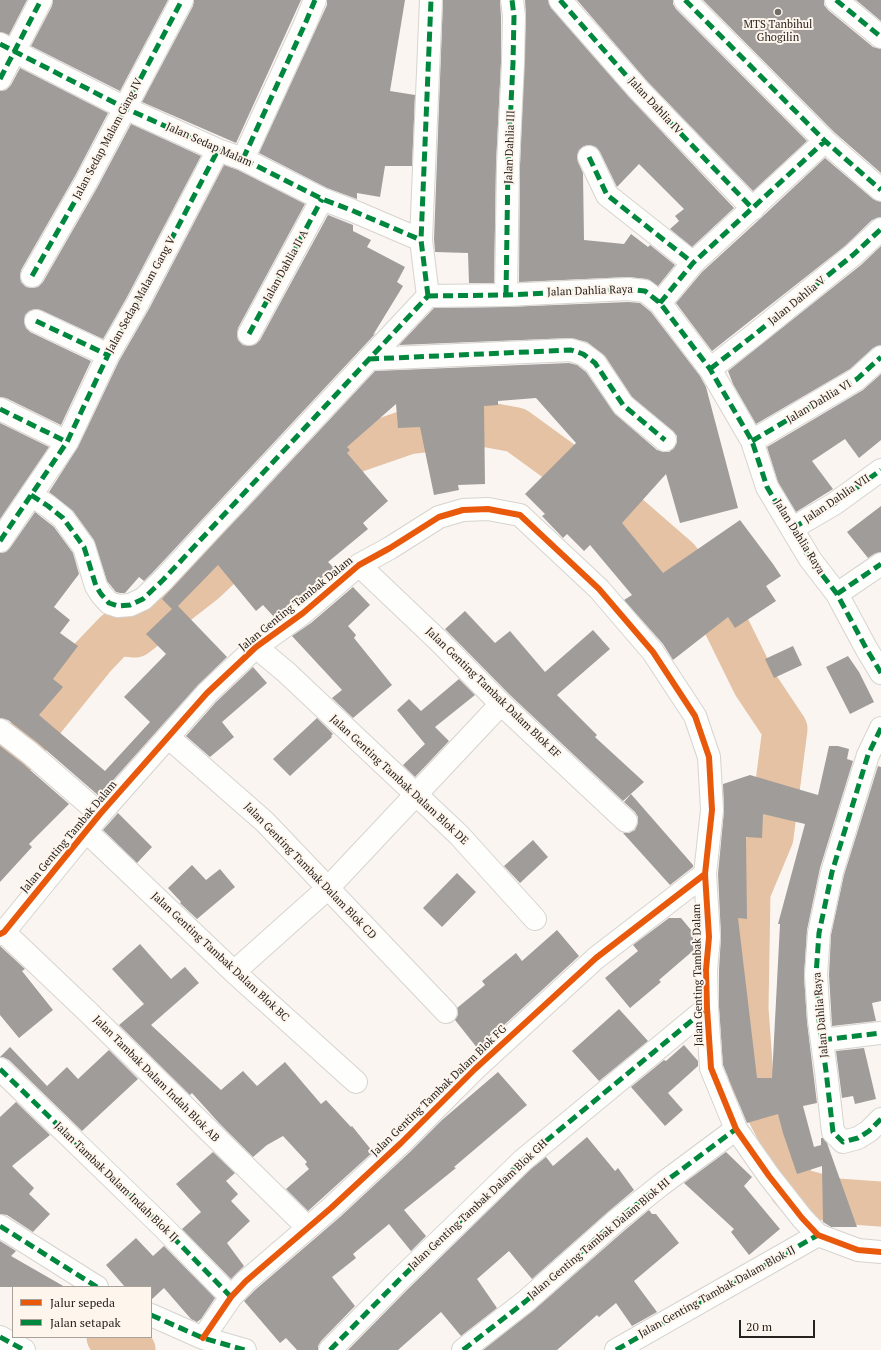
<!DOCTYPE html>
<style>
body{margin:0}
#map{position:relative;width:881px;height:1350px;overflow:hidden;background:#faf5f1;font-family:"PT Serif",serif}
canvas{display:block}
.legend{position:absolute;left:12px;top:1286px;width:140px;height:52px;box-sizing:border-box;background:#fef5ed;border:1px solid #a8a19a;margin:0;padding:5px 7px;list-style:none;font-size:12px;color:#26221e}
.legend li{display:flex;align-items:center;gap:8px;height:20px}
.legend b{width:20px;border:1px solid #a8a19a}
.scale{position:absolute;left:739px;top:1320px;width:76px;height:18px;box-sizing:border-box;border:2px solid #26221e;border-top:0;padding-left:5px;font-size:12px;line-height:14px;white-space:nowrap;color:#26221e;-webkit-text-stroke:3px #fef5ed;paint-order:stroke}
</style>
<div id="map">
<canvas width="881" height="1350"></canvas>
<ul class="legend">
<li><b style="height:5px;background:#e8590c"></b>Jalur sepeda</li>
<li><b style="height:5px;background:#00873e"></b>Jalan setapak</li>
</ul>
<div class="scale">20 m</div>
</div>
<script>
const context = document.querySelector('canvas').getContext('2d');
context.lineJoin = 'round';
const poly = rows => new Path2D(rows.map(r => 'M' + r).join(''));
function strokePath(path, color, width, dash) { context.strokeStyle = color; context.lineWidth = width; context.lineCap = dash ? 'butt' : 'round'; context.setLineDash(dash || []); context.stroke(path); }
function fillPath(path, color) { context.fillStyle = color; context.fill(path, 'evenodd'); }
function drawText(font, color, halo, rows, align = 'center') {
  context.font = font + ' "PT Serif",serif'; context.lineWidth = 4; context.setLineDash([]); context.textBaseline = 'middle'; context.strokeStyle = halo; context.fillStyle = color; for (const [text, x, y, turn = 0] of rows) {
    context.save(); context.translate(x, y); context.rotate((+turn || 0) * Math.PI / 180); context.textAlign = isNaN(turn) ? turn : align; if (halo) context.strokeText(text, 0, 0); context.fillText(text, 0, 0); context.restore();
  }
}
const river = poly([
 [0,772,93,657,116,633,135,635,203,582,286,504,353,451,408,432,478,423,516,430,593,486,677,559,721,615,755,684,785,729,771,837,748,892,746,1009,751,1078,780,1133,792,1189,837,1201,881,1204],
 [109,1337,133,1350]
]);
const building = poly([
 [0,0,27,0,9,35,0,32],
 [53,0,168,0,120,91,31,46,52,6],
 [194,0,301,0,236,143,142,102,193,6],
 [327,0,405,0,390,91,415,95,412,166,385,166,380,197,357,193,357,199,327,188,259,153,316,29,327,5],
 [443,0,500,0,501,17,501,63,496,164,494,283,469,283,468,253,435,252,434,239],
 [525,0,548,0,551,8,629,97,734,208,692,247,670,229,679,221,675,216,684,209,639,164,617,187,600,152,596,147,590,145,584,146,579,150,577,156,578,162,583,173,584,240,624,244,631,234,648,247,650,245,675,265,658,286,647,279,628,277,519,282,520,165,526,16],
 [577,0,673,0,673,4,676,9,807,141,753,191,647,81],
 [703,0,824,0,824,5,828,10,873,47,881,49,881,173,834,132],
 [856,0,881,0,881,21],
 [20,68,108,113,75,176,21,270,20,276,21,282,26,287,32,288,38,287,43,282,97,188,131,124,201,156,127,297,103,339,41,310,35,309,29,311,25,315,24,322,26,328,30,332,91,361,61,425,6,398,0,397,0,91,6,90,11,85],
 [825,158,873,199,881,202,881,217,872,220,845,246,712,351,676,303,702,272,761,218],
 [224,165,238,170,305,204,238,328,237,335,238,340,243,345,250,346,256,344,260,340,328,215,353,225,353,231,371,240,367,247,405,267,397,282,403,286,373,335,376,333,154,571,144,581,139,577,125,593,120,593,116,592,107,581,94,540,73,511,49,492,78,447,119,361,149,309],
 [881,246,881,345,873,348,850,369,756,424,733,384,728,371,861,265],
 [628,302,640,303,651,312,700,376,706,387,738,508,680,523,666,474,622,523,663,573,740,520,773,564,781,576,766,586,776,601,735,628,728,617,673,660,663,644,624,600,632,595,590,545,584,551,567,534,563,538,542,516,545,514,525,494,576,443,536,398,498,401,498,405,484,406,485,484,458,485,459,490,434,495,420,427,398,428,396,404,347,447,350,450,347,453,388,501,363,523,368,529,328,562,335,569,295,603,275,618,263,605,256,611,218,565,178,606,227,657,198,685,99,796,38,743,8,720,0,718,0,553,6,552,10,548,35,512,54,527,73,553,79,574,54,607,70,620,60,633,78,646,53,679,63,687,39,715,105,771,150,722,124,697,166,654,146,634,172,609,162,599,375,371,569,363,577,365,586,372,615,414,657,450,663,452,669,452,674,448,677,442,677,436,673,431,632,397,605,356,587,342,570,338,399,345,434,308,507,307],
 [881,374,881,440,859,458,845,439,812,461,833,489,796,512,778,482,767,447,863,390],
 [0,423,49,447,0,519],
 [881,506,881,552,874,554,868,558,847,532],
 [353,587,370,605,348,626,356,635,354,638,392,685,353,718,332,698,342,690,292,636,311,623],
 [465,611,495,643,510,631,545,672,593,630,610,649,557,695,597,735,595,737,644,782,623,801,510,695,445,629],
 [793,646,802,665,774,678,765,659],
 [848,656,859,672,874,702,850,714,826,667],
 [253,667,267,683,222,722,234,737,210,757,186,736,216,702],
 [459,679,475,695,435,727,449,741,415,777,403,765,425,744,397,710,409,699,421,711],
 [317,718,333,734,331,736,332,737,290,776,273,759],
 [0,746,22,763,69,804,29,844,32,847,0,882],
 [829,746,838,746,849,749,847,759,853,761,820,868,807,930,804,976,807,1022,817,1103,803,1106,814,1147,821,1145,821,1138,823,1138,827,1143,857,1227,831,1227,823,1222,822,1166,797,1174,783,1133,778,1114,747,1123,723,1065,719,1007,719,970,721,936,718,874,724,811,723,784,750,775,818,795],
 [763,814,805,824,778,924,780,924,772,1078,757,1078,738,918,747,919,746,837,762,838],
 [878,766,881,767,881,1001,872,1003,876,1021,832,1026,829,975,831,935,844,875],
 [631,794,693,865,693,867,670,885,623,833,629,833,635,830,638,823,638,817,635,812,624,802],
 [118,813,152,847,137,863,103,830],
 [533,840,548,857,520,883,504,866],
 [192,865,206,880,220,869,235,887,197,919,180,903,181,902,168,888],
 [457,873,476,892,442,927,423,908],
 [669,918,681,918,696,936,695,949,659,980,661,982,630,1008,605,978,638,951,633,945],
 [557,930,579,956,478,1049,455,1020,458,1015,457,1008,485,985,482,981,516,953,522,961],
 [140,944,171,979,185,967,199,983,151,1025,221,1090,243,1071,257,1086,285,1062,321,1104,326,1100,351,1127,352,1126,373,1152,308,1211,286,1189,309,1169,305,1164,307,1162,283,1136,267,1145,253,1157,219,1123,192,1093,190,1095,119,1025,144,1004,112,969],
 [0,946,25,969,22,971,53,1010,19,1038,0,1015],
 [619,1009,648,1041,599,1081,572,1051],
 [684,1045,698,1061,698,1066,668,1093,683,1110,665,1126,631,1087,664,1060,666,1061],
 [10,1047,47,1086,67,1067,78,1079,109,1050,138,1079,82,1131,9,1060,3,1057,0,1057],
 [864,1048,876,1099,855,1104,853,1096,842,1098,836,1051],
 [498,1072,527,1105,454,1167,456,1168,404,1210,426,1236,411,1251,389,1224,353,1254,356,1258,332,1277,355,1306,321,1341,318,1346,318,1350,297,1350,286,1338,280,1343,244,1301,255,1290,340,1217,410,1152,442,1120],
 [16,1102,50,1135,12,1166,34,1188,29,1194,50,1214,33,1232,7,1215,0,1214,0,1117],
 [587,1137,615,1171,618,1168,634,1190,609,1211,532,1279,509,1251,477,1279,497,1308,461,1336,441,1312,398,1350,348,1350,407,1290,531,1169,546,1157,553,1166],
 [213,1152,235,1173,226,1181,238,1194,231,1201,250,1221,227,1243,244,1266,231,1279,182,1229,201,1212,176,1184],
 [726,1152,752,1177,744,1186,780,1229,749,1255,731,1232,734,1229,684,1183],
 [649,1210,652,1214,656,1214,679,1243,634,1281,657,1312,632,1326,616,1303,599,1317,597,1315,557,1350,483,1350,534,1310,625,1230],
 [136,1238,153,1256,164,1246,215,1298,201,1319,197,1322,191,1319,164,1288,151,1300,151,1287,125,1287,106,1265],
 [0,1241,16,1251,11,1256,65,1287,0,1287]
]);
const minor = poly([
 [560,0,638,89,753,209],
 [685,0,825,141,881,190],
 [836,0,881,37],
 [0,44,125,108,218,150,243,159,322,199,351,210,421,240],
 [0,79,41,0],
 [589,157,607,195,693,263],
 [243,159,305,24,315,0],
 [32,276,86,182,182,0],
 [506,295,508,165,513,63,514,16,512,0],
 [428,296,506,295,628,289,645,291,660,303,710,369,752,441,767,487,810,559,837,594,866,648,881,673],
 [428,296,421,240,431,0],
 [660,303,693,263,825,141],
 [36,321,108,355],
 [249,334,322,199],
 [369,359,571,350,583,354,595,363,623,405,665,440],
 [710,369,754,335,811,289,853,255,881,229],
 [0,409,67,442],
 [752,441,857,379,881,357],
 [31,495,48,506,63,518,84,547,96,586,101,594,109,603,118,606,130,605,143,599,163,580,428,296],
 [793,528,834,504,881,470],
 [0,541,67,442,108,355,138,303,218,150],
 [359,565,439,641,501,704,626,821],
 [837,594,881,564],
 [256,647,286,672,459,835,535,919],
 [881,728,868,755,832,872,819,933,816,975,819,1020,826,1071,833,1132,843,1142,858,1138,869,1131,881,1119],
 [0,730,30,753,100,814],
 [168,737,265,822,446,1012],
 [86,831,234,972,356,1082],
 [4,932,87,1011,307,1227],
 [0,934,4,932,100,814,207,693,256,647,303,613,359,565,390,548,439,517,463,510,488,509,520,515,599,589,653,652,695,716,709,757,712,810,705,874,709,937,706,970,707,1008,711,1068,736,1129,769,1176,802,1218,818,1235,858,1250,881,1252],
 [234,972,328,888,501,704],
 [822,1040,881,1033],
 [0,1069,164,1228,231,1297],
 [0,1226,97,1287],
 [151,1315,203,1338,245,1350],
 [0,1337,24,1350],
 [203,1338,231,1297,246,1281,331,1208,401,1143,475,1069,596,958,705,874],
 [330,1350,398,1281,523,1160,707,1008],
 [463,1350,526,1301,617,1220,662,1184,736,1129],
 [616,1350,818,1235]
]);
const quiet = poly([
 [560,0,638,89,753,209],
 [685,0,825,141,881,190],
 [836,0,881,37],
 [0,44,125,108,218,150,243,159,322,199,351,210,421,240],
 [0,79,41,0],
 [589,157,607,195,693,263],
 [243,159,305,24,315,0],
 [32,276,86,182,182,0],
 [506,295,508,165,513,63,514,16,512,0],
 [428,296,506,295,628,289,645,291,660,303,710,369,752,441,767,487,810,559,837,594,866,648,881,673],
 [428,296,421,240,431,0],
 [660,303,693,263,825,141],
 [36,321,108,355],
 [249,334,322,199],
 [369,359,571,350,583,354,595,363,623,405,665,440],
 [710,369,754,335,811,289,853,255,881,229],
 [0,409,67,442],
 [752,441,857,379,881,357],
 [31,495,48,506,63,518,84,547,96,586,101,594,109,603,118,606,130,605,143,599,163,580,428,296],
 [793,528,834,504,881,470],
 [0,541,67,442,108,355,138,303,218,150],
 [837,594,881,564],
 [881,728,868,755,832,872,819,933,816,975,819,1020,826,1071,833,1132,843,1142,858,1138,869,1131,881,1119],
 [822,1040,881,1033],
 [0,1069,164,1228,231,1297],
 [0,1226,97,1287],
 [151,1315,203,1338,245,1350],
 [0,1337,24,1350],
 [330,1350,398,1281,523,1160,707,1008],
 [463,1350,526,1301,617,1220,662,1184,736,1129],
 [616,1350,818,1235]
]);
const cycleway = poly([
 [0,934,4,932,100,814,207,693,256,647,303,613,359,565,390,548,439,517,463,510,488,509,520,515,599,589,653,652,695,716,709,757,712,810,705,874,709,937,706,970,707,1008,711,1068,736,1129,769,1176,802,1218,818,1235,858,1250,881,1252],
 [203,1338,231,1297,246,1281,331,1208,401,1143,475,1069,596,958,705,874]
]);
const markers = [
 [778,12,4,"#706c68"]
];
const poiNames = [
 ["MTS Tanbihul",778,25],
 ["Ghogilin",778,38]
];
const streetNames = [
 ["Jalan Dahlia IV",655,106,47],
 ["Jalan Sedap Malam Gang IV",108,139,-62],
 ["Jalan Sedap Malam",209,145,24],
 ["Jalan Dahlia III",510,147,-88],
 ["Jalan Dahlia II A",286,266,-61],
 ["Jalan Dahlia Raya",590,291,-2],
 ["Jalan Sedap Malam Gang V",141,295,-61],
 ["Jalan Dahlia V",797,301,-39],
 ["Jalan Dahlia VI",819,402,-31],
 ["Jalan Dahlia VII",837,499,-34],
 ["Jalan Dahlia Raya",799,537,58],
 ["Jalan Genting Tambak Dalam",296,604,-39],
 ["Jalan Genting Tambak Dalam Blok EF",493,693,44],
 ["Jalan Genting Tambak Dalam Blok DE",399,780,43],
 ["Jalan Genting Tambak Dalam",69,837,-50],
 ["Jalan Genting Tambak Dalam Blok CD",310,871,46],
 ["Jalan Genting Tambak Dalam Blok BC",220,957,43],
 ["Jalan Genting Tambak Dalam",698,975,-91],
 ["Jalan Dahlia Raya",821,1015,-95],
 ["Jalan Tambak Dalam Indah Blok AB",156,1079,45],
 ["Jalan Genting Tambak Dalam Blok FG",439,1091,-44],
 ["Jalan Tambak Dalam Indah Blok IJ",116,1182,44],
 ["Jalan Genting Tambak Dalam Blok GH",478,1205,-43],
 ["Jalan Genting Tambak Dalam Blok HI",599,1239,-40],
 ["Jalan Genting Tambak Dalam Blok IJ",717,1292,-29]
];
strokePath(river, '#e4c2a3', 45);
fillPath(building, '#a09c99');
strokePath(minor, '#d7d3cf', 24);
strokePath(minor, '#fefefd', 22);
strokePath(quiet, '#00873e', 5, [10, 5]);
strokePath(cycleway, '#e8590c', 6);
for (const [x, y, r, color] of markers) { const dot = new Path2D(); dot.arc(x, y, r, 0, 2 * Math.PI); context.fillStyle = color; context.fill(dot); strokePath(dot, '#fef5ed', 1.5); }
drawText('11px', '#26221e', '#fef5ed', poiNames);
drawText('11px', '#26221e', '#fef5ed', streetNames);
</script>
